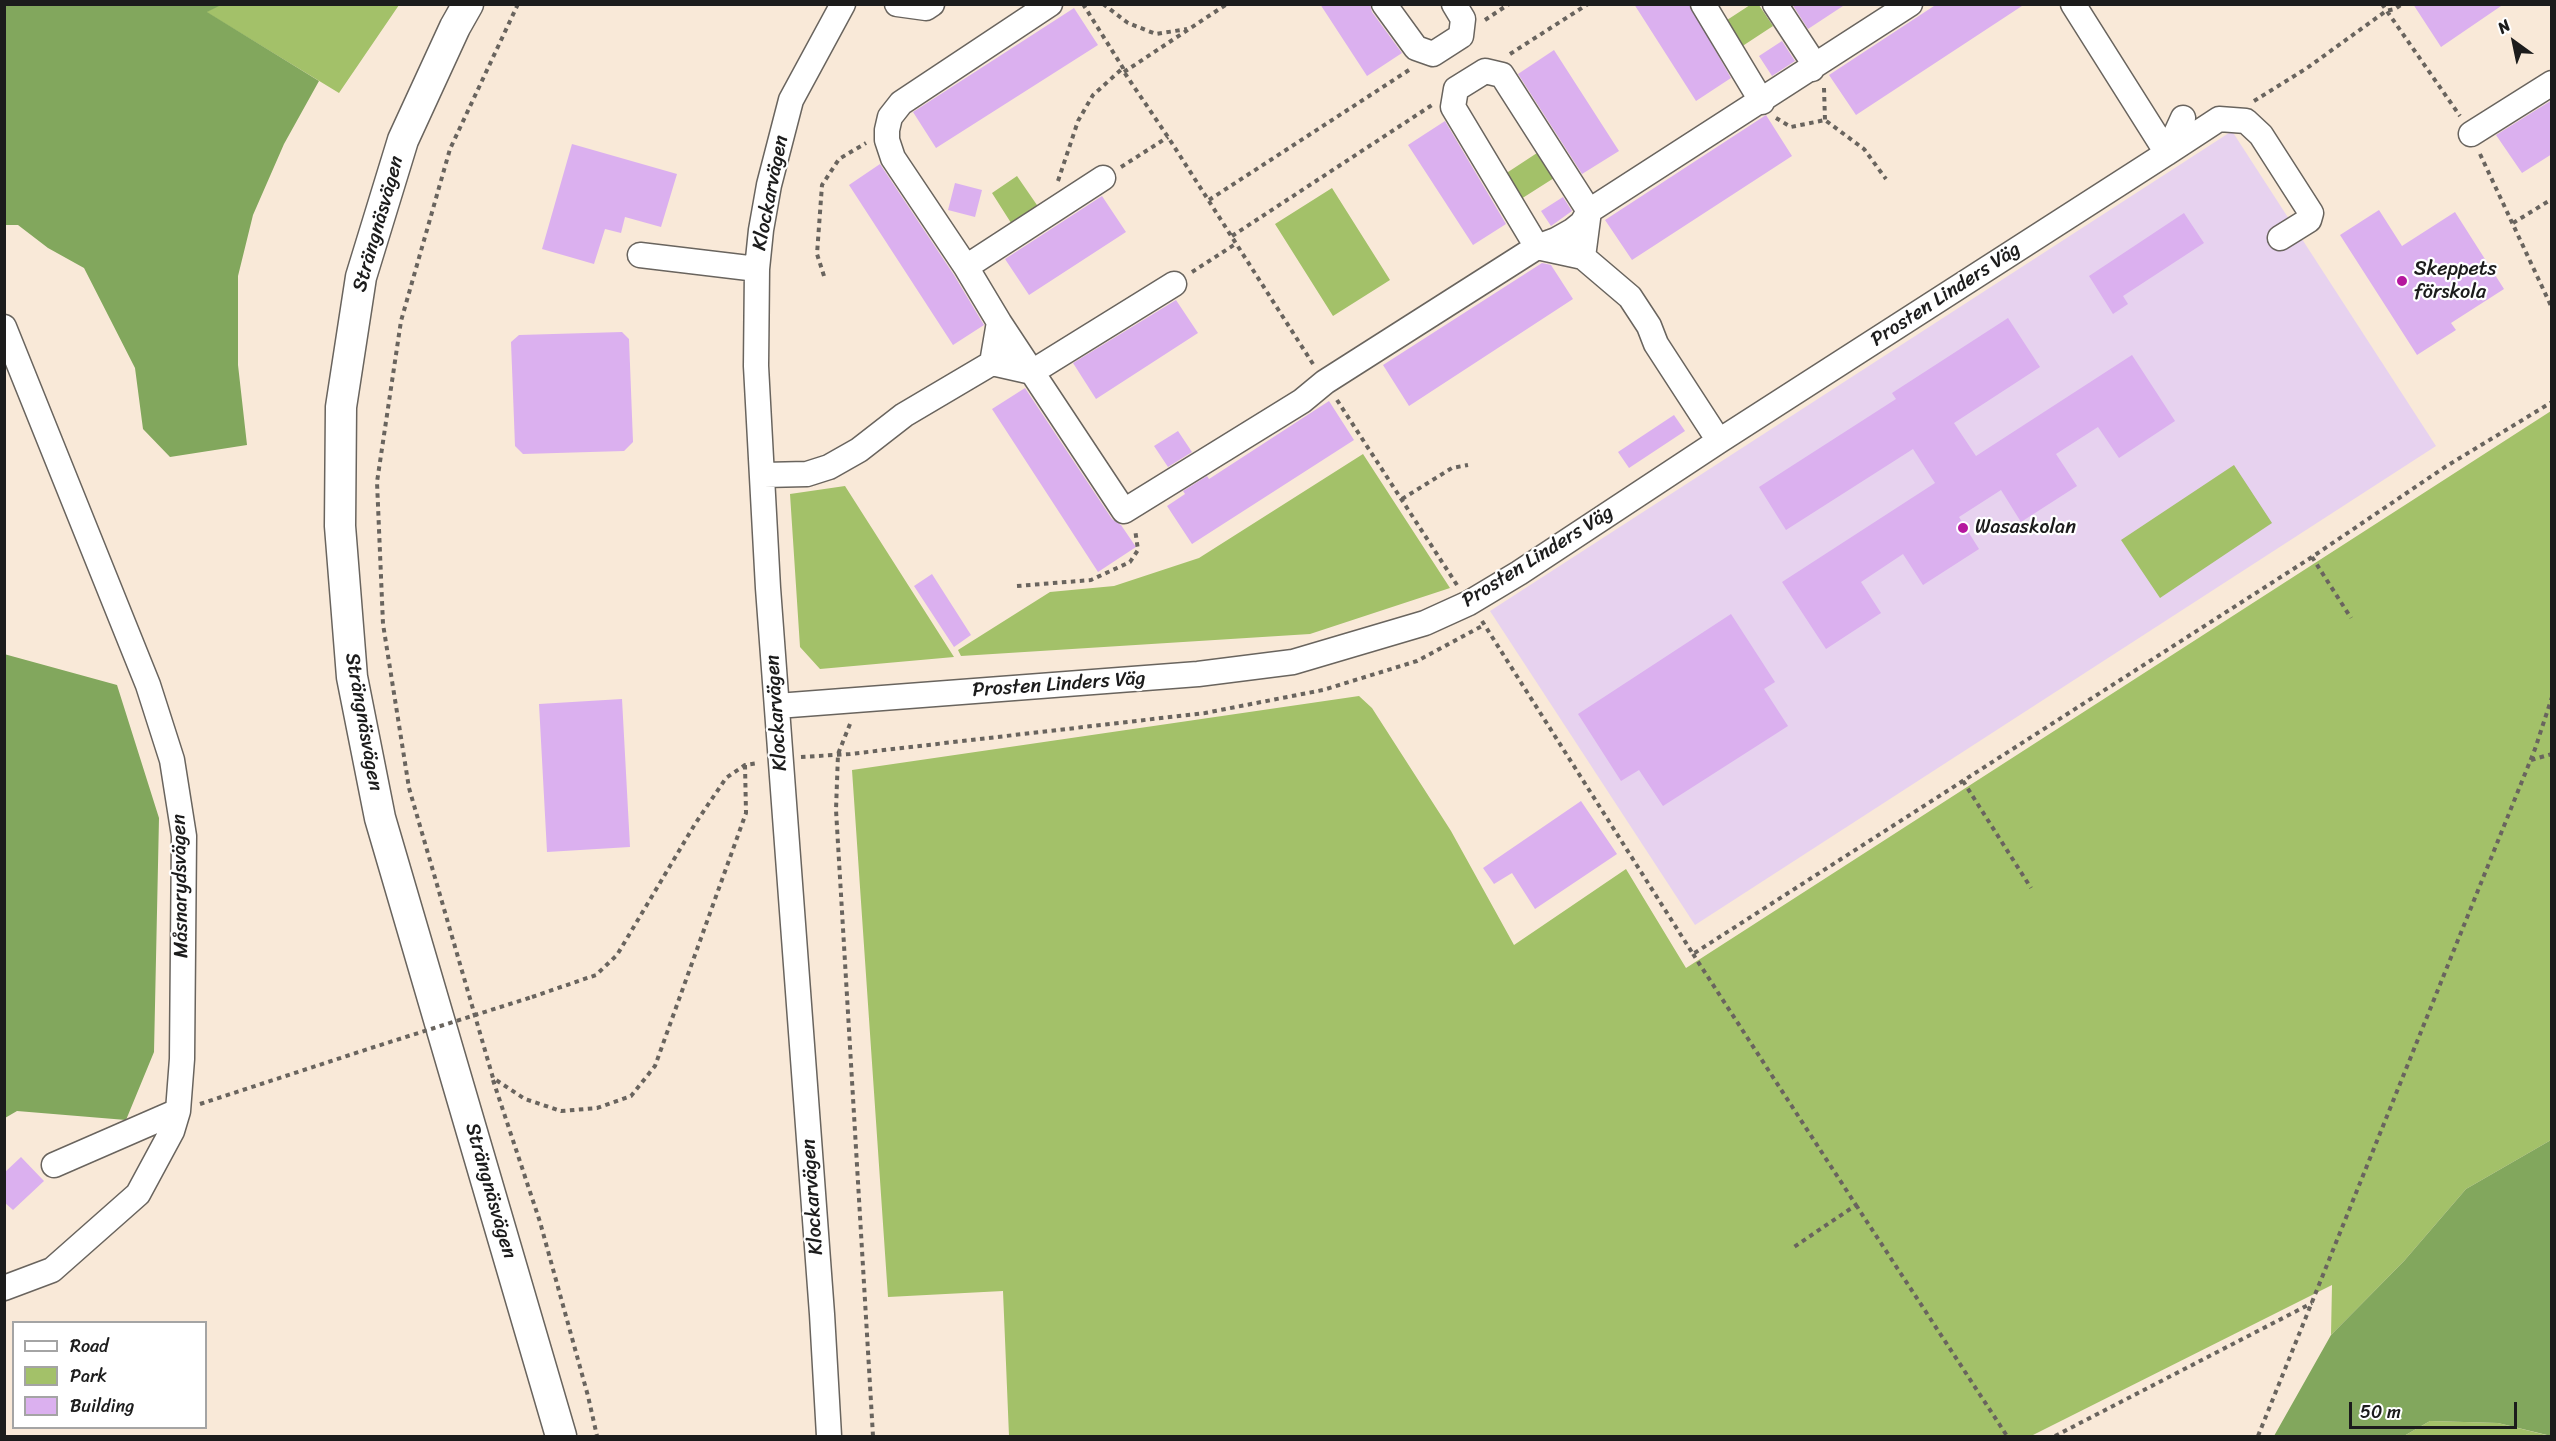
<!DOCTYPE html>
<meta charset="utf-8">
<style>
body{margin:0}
#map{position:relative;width:2556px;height:1441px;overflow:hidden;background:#f9e9d8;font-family:Sriracha,sans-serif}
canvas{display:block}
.frame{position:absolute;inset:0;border:6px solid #1c1c1c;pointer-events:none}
.legend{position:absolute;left:12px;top:1321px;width:195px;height:108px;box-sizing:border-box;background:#fff;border:2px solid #a4a4a4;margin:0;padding:8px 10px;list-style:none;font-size:18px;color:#1c1c1c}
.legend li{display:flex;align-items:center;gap:12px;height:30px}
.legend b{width:30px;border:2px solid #a4a4a4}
.north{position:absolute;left:2484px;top:12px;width:60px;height:60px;-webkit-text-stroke:4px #fff;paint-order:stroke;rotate:327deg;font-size:16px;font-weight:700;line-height:24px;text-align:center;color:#1c1c1c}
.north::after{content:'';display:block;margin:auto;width:21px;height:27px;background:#1c1c1c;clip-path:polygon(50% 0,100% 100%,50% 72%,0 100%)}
.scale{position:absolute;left:2349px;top:1402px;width:168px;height:27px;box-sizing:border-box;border:3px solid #1c1c1c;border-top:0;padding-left:8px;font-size:18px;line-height:21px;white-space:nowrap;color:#1c1c1c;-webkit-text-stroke:4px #fff;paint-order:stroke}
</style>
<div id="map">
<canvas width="2556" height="1441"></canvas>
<div class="frame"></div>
<ul class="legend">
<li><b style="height:8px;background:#fff"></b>Road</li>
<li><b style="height:16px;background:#a3c169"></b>Park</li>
<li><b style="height:16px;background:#dbb0ef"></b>Building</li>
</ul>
<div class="north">N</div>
<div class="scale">50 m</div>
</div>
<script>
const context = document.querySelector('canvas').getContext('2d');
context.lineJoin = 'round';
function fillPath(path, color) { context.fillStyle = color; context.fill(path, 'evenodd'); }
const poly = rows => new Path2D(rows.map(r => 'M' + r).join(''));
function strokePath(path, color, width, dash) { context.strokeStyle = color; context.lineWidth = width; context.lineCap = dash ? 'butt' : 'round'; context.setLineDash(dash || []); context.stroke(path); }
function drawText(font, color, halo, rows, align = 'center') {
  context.font = font + ' Sriracha,sans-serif'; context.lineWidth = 4.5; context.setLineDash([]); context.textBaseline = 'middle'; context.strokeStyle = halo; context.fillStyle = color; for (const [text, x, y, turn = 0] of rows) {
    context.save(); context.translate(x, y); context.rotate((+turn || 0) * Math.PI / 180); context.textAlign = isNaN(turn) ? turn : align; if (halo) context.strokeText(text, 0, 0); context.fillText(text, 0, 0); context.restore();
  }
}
const built = poly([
 [2232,131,2436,446,1695,925,1490,611]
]);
const green = poly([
 [221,4,399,5,339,93,206,12],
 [1750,5,1759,5,1773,26,1741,47,1724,22],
 [1537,153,1554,178,1521,199,1505,174],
 [1017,176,1039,208,1013,226,992,193],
 [1332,188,1390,280,1333,316,1275,224],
 [2551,411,2551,1140,2466,1189,2404,1261,2331,1335,2332,1285,2031,1436,1009,1436,1003,1291,888,1297,852,770,1359,696,1372,708,1451,831,1514,945,1626,869,1686,968],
 [1363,454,1450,588,1310,634,961,656,958,650,1050,592,1114,586,1199,558],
 [2234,465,2272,523,2160,598,2121,540],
 [845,486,954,657,820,669,800,647,790,494],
 [2430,1421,2498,1423,2550,1436,2404,1436]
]);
const forest = poly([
 [5,4,221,5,207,12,319,81,284,144,253,215,238,276,238,365,247,445,170,457,143,429,135,368,84,268,48,248,18,225,5,225],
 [4,654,117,685,159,818,154,1052,126,1120,17,1111,5,1118],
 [2551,1140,2551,1436,2498,1423,2430,1421,2404,1436,2274,1436,2331,1335,2404,1261,2466,1189]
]);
const building = poly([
 [1320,4,1370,4,1372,12,1402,53,1367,76],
 [1634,4,1689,4,1731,78,1696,101],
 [1792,4,1846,4,1808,29],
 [1937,4,2025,4,1856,115,1829,75],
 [2413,4,2504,4,2441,47],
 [1074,8,1098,45,936,148,913,112],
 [1782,41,1795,61,1772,76,1759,56],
 [1554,50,1619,151,1582,174,1518,74],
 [2552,100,2552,154,2522,173,2496,135],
 [1766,115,1792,156,1632,260,1605,220],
 [1445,121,1506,224,1473,245,1408,145],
 [572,144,677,174,661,227,625,217,621,233,605,229,594,264,542,249],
 [880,164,954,275,984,325,953,345,849,185],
 [955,183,982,190,975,217,948,210],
 [1102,196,1126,232,1029,295,1005,259],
 [1563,197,1572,211,1551,226,1541,211],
 [2379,210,2402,246,2455,212,2504,289,2451,323,2456,330,2417,355,2340,235],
 [2184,213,2204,243,2123,296,2128,304,2113,314,2089,276],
 [1542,263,1551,265,1573,299,1409,406,1383,365],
 [1176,300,1198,333,1096,399,1073,363],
 [2008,318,2040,367,1954,423,1976,456,2132,355,2175,421,2119,458,2098,427,2056,454,2077,486,2021,522,2001,490,1959,517,1979,549,1923,585,1903,554,1861,582,1881,613,1826,649,1782,582,1935,483,1913,449,1786,530,1759,487,1896,399,1892,393],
 [622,332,629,339,633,442,624,451,523,454,515,446,511,342,519,335],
 [1025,388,1112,519,1121,525,1136,547,1098,572,992,409],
 [1329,401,1354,440,1192,544,1167,506,1185,494,1183,491,1207,476,1209,479],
 [1674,415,1685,431,1629,468,1618,452],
 [1178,431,1192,452,1168,467,1154,446],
 [932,574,971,635,954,647,914,586],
 [1731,614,1775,682,1764,689,1788,726,1663,806,1639,770,1621,781,1578,714],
 [622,699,630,847,547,852,539,704],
 [1581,801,1617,854,1535,909,1512,873,1494,884,1483,868],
 [21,1157,44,1181,13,1210,4,1202,4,1173]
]);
const path = poly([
 [518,4,450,149,401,321,377,482,383,624,409,788,493,1078,525,1099,561,1111,597,1108,631,1096,655,1066,746,813,745,765],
 [1083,4,1123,68,1124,72,1168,137,1313,364],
 [1103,4,1128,23,1156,34,1187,29],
 [2382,4,2460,116],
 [1485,20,1509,4],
 [1510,54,1588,4],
 [1124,72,1227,4],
 [1824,88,1825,120],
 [2254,101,2307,68,2386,11,2395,9,2402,4],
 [1776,118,1791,127,1825,120,1864,149,1886,179],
 [2480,154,2552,308],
 [1121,167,1168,137],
 [1058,181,1078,121,1093,95,1123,68],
 [1209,200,1409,70],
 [2513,223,2552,199],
 [1232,236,1432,105],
 [1192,272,1237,243],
 [824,276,817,254,822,185,839,159,866,143],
 [1337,400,1457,585],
 [1402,499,1452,468,1468,465],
 [2312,557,2351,618],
 [1017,586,1091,580,1130,562,1138,550,1135,529],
 [1482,621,1693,954,2312,557,2445,467,2552,402],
 [850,724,838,754,836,810,873,1436],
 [801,757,850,754,1205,713,1323,690,1417,661,1484,625],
 [2531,760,2552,754],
 [1963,781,2031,888],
 [1693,954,1856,1205,1791,1249],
 [532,997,596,975,617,955,695,824,726,778,745,765,758,763],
 [493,1080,540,1222,588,1396,597,1436],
 [200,1104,371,1048],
 [1856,1205,2007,1436],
 [2055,1436,2312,1303],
 [2258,1436,2535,749,2552,697]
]);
const minor = poly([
 [897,4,926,8,932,4],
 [1384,4,1416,48,1433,54,1461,36,1463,19,1454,4],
 [1703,4,1762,102],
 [1775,4,1811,59,1812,69],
 [2073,4,2167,153,2219,119,2246,121,2261,135,2311,213,2309,220,2280,238],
 [2471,134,2552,83],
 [640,255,757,269],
 [1583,257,1589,211,1502,75,1485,71,1456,89,1453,107,1537,247,1583,257,1630,297,1649,326,1656,344,1719,441],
 [966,267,1103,178],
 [999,322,1032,372,1174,284],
 [4,327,148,685,172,760,184,836,182,1059,178,1111,172,1131,138,1194,52,1270,4,1288],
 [992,363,1032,372,1124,511,1302,401,1325,382,1537,247,1556,240,1572,231,1582,223,1589,211,1910,4],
 [764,475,807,474,829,467,859,450,904,415,992,363,999,322,966,267,893,158,887,140,887,130,890,117,901,103,1050,4],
 [777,706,1198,674,1293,662,1425,623,1469,603,1519,573,1719,441,2167,153,2183,118],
 [54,1165,178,1111],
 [829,1436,822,1314,768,588,756,366,757,269,761,230,769,185,791,100,843,4]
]);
const major = poly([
 [468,4,455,27,403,140,361,277,341,407,340,526,352,677,380,818,561,1436]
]);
const pathBridge = poly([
 [371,1048,532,997]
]);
const markers = [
 [2402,281,6,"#b5179e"],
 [1963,528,6,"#b5179e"]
];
const streetNames = [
 ["Klockarvägen",771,193,-79],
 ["Strängnäsvägen",379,224,-74],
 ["Prosten Linders Väg",1946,295,-33],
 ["Prosten Linders Väg",1538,557,-32],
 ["Prosten Linders Väg",1059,685,-4],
 ["Klockarvägen",777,713,-94],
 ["Strängnäsvägen",363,722,80],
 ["Måsnarydsvägen",181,886,-91],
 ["Strängnäsvägen",490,1191,74],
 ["Klockarvägen",813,1197,-94]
];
const poiNames = [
 ["Skeppets",2414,270],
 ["förskola",2414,293],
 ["Wasaskolan",1975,528]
];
fillPath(built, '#e7d2ef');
fillPath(green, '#a3c169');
fillPath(forest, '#82a75d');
fillPath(building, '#dbb0ef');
strokePath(minor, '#69645e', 27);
strokePath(major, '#69645e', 33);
strokePath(path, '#69645e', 4, [4.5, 4.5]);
strokePath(minor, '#fff', 24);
strokePath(major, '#fff', 30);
strokePath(pathBridge, '#69645e', 4, [4.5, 4.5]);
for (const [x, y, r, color] of markers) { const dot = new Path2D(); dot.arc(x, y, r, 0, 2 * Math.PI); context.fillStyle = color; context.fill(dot); strokePath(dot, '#fff', 2); }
drawText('20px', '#1c1c1c', '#fff', streetNames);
drawText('20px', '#1c1c1c', '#fff', poiNames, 'left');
</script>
